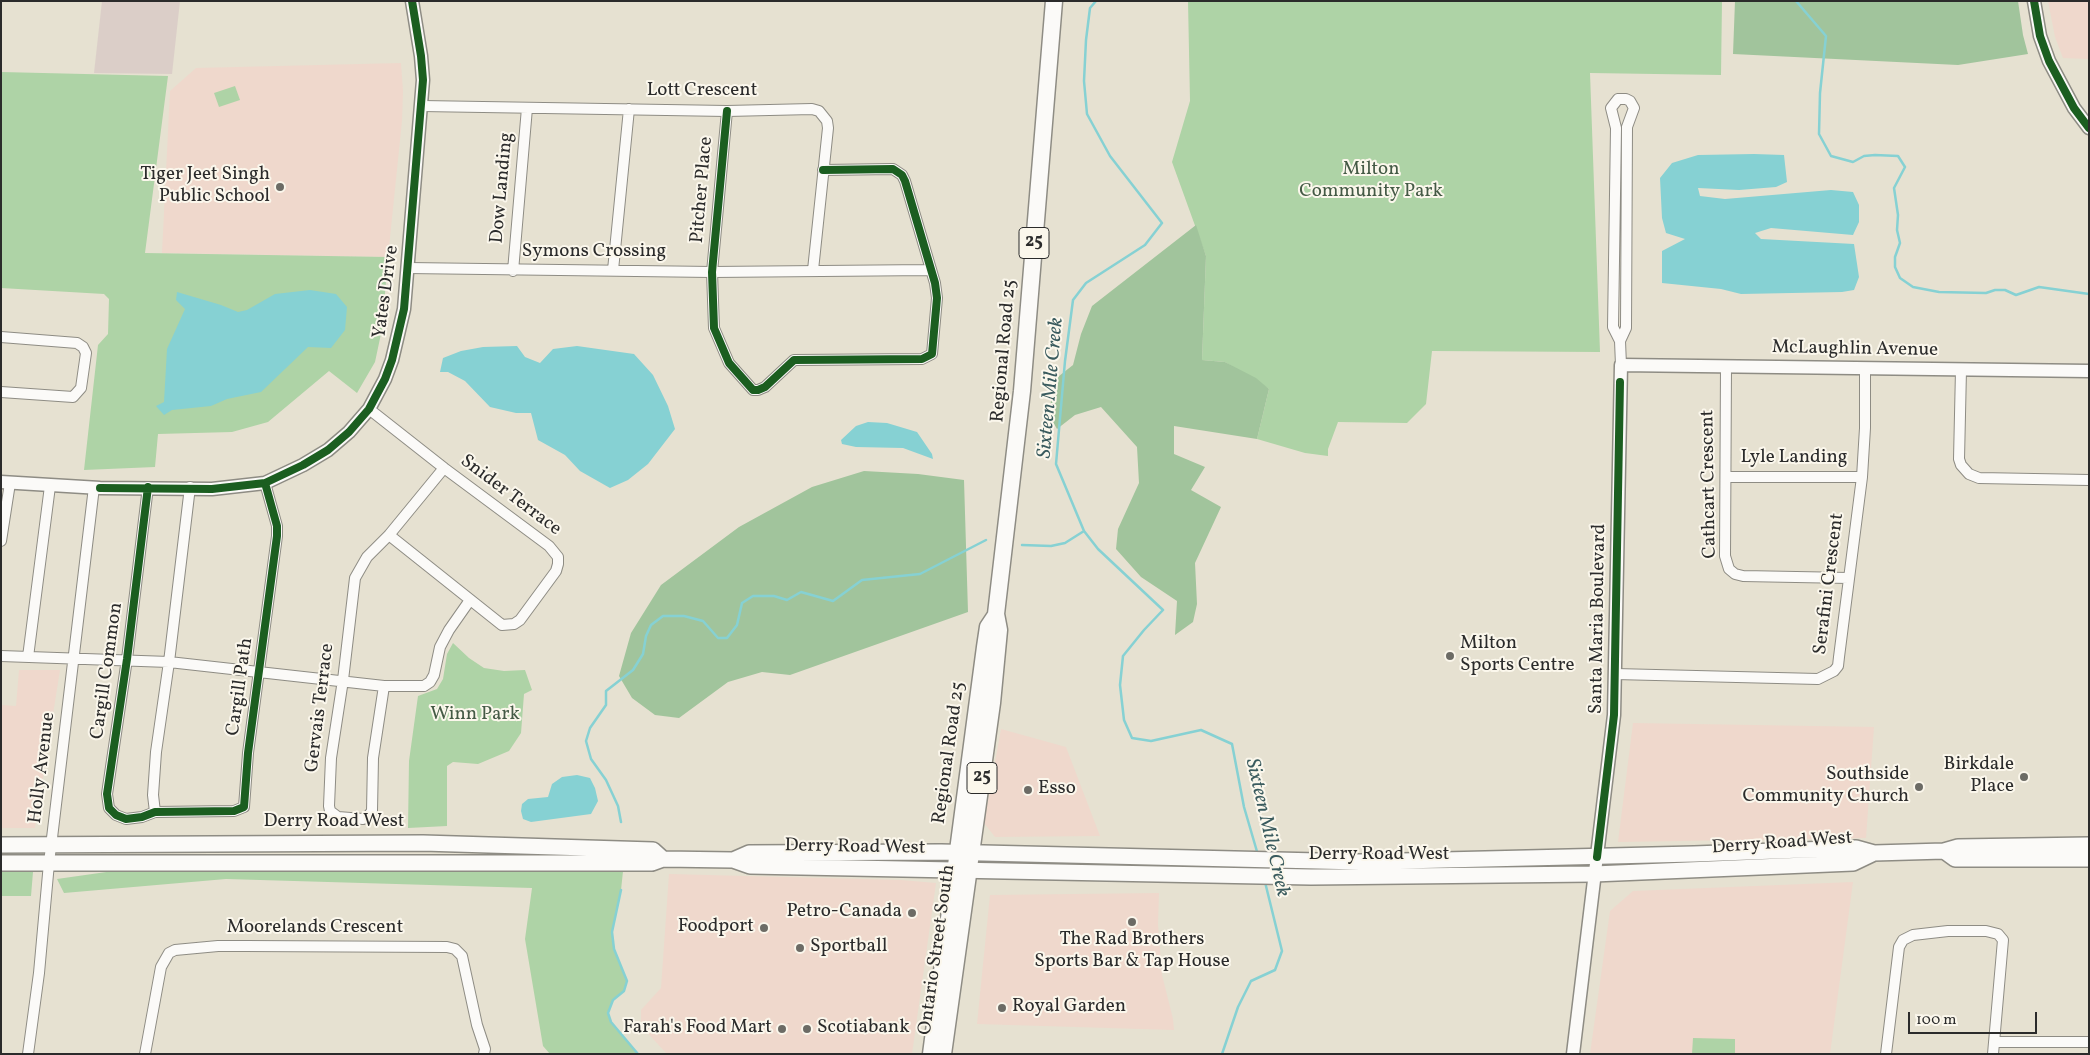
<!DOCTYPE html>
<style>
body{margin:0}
#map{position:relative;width:2090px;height:1055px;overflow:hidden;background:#e6e1d1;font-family:Vollkorn,serif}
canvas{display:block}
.frame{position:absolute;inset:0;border:2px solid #2b2b2b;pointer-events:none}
.scale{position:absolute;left:1908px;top:1012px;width:129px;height:22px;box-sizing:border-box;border:2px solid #2b2b2b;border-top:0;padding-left:6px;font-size:15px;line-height:18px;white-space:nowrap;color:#2b2b2b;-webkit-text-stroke:4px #fbf7ec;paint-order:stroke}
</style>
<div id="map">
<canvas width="2090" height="1055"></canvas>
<div class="frame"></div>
<div class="scale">100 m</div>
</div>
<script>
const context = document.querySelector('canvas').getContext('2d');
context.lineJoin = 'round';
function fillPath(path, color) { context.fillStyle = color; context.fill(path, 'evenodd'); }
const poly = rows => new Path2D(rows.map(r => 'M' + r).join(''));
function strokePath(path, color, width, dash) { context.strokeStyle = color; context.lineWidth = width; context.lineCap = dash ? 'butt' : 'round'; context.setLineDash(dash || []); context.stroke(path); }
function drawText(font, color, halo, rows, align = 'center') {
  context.font = font + ' Vollkorn,serif'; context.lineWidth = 4; context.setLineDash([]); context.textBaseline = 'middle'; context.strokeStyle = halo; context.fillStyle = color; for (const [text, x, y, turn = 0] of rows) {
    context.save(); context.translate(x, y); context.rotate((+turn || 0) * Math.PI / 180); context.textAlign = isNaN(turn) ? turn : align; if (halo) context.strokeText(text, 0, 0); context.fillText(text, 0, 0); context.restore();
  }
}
const built = poly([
 [2048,1,2089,1,2089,59,2063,58,2055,37],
 [401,63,403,91,402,121,388,257,162,253,170,91,196,68],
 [19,670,60,670,35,828,1,828,1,705,16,706],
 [1633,723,1874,727,1866,838,1618,842],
 [1001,729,1066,747,1100,836,995,837,984,823],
 [669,874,901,880,936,883,912,1054,667,1054,641,1026,641,1010,661,988],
 [1853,882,1830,1054,1590,1054,1610,911,1633,891],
 [1159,893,1158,924,1162,975,1173,1019,1174,1030,977,1024,990,895]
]);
const industrial = poly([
 [102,1,180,1,172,74,94,73]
]);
const green = poly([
 [1188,1,1722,1,1721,75,1590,73,1600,352,1432,351,1426,404,1407,423,1338,422,1328,449,1328,456,1305,453,1257,439,1269,389,1225,362,1202,360,1206,256,1172,162,1190,101],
 [1,72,168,76,145,253,388,257,382,329,375,362,357,393,329,371,268,422,232,432,158,434,155,467,84,470,98,345,108,334,109,299,104,294,1,288],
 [235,86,240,100,219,107,214,93],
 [453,643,469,658,484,668,504,671,525,670,532,690,524,694,521,733,509,751,478,764,453,762,447,766,447,826,408,828,409,761,418,696,437,689,443,679,447,654],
 [205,858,624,862,621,890,612,932,614,949,627,981,624,991,613,1000,608,1013,611,1022,638,1054,550,1054,543,1046,525,939,532,888,226,879,64,893,57,879],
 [1,872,33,872,31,896,1,896],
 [1693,1038,1735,1039,1735,1054,1692,1054]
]);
const forest = poly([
 [1735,1,2018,1,2023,35,2028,54,1958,65,1733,54],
 [1196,225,1206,256,1202,360,1225,362,1256,378,1269,389,1257,439,1174,426,1174,454,1205,467,1191,490,1221,507,1195,563,1197,604,1193,622,1175,635,1177,601,1141,577,1116,549,1118,529,1139,483,1137,447,1101,407,1075,415,1057,429,1049,415,1054,380,1073,365,1081,334,1092,306],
 [864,471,918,474,964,480,968,612,790,675,762,672,728,682,679,718,655,715,632,698,619,676,631,633,661,585,739,527,812,487]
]);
const water = poly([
 [1754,154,1784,155,1787,182,1776,187,1739,190,1698,188,1700,196,1725,199,1831,190,1853,192,1859,205,1859,222,1853,235,1771,228,1755,233,1761,239,1854,244,1859,277,1854,290,1842,292,1741,294,1721,289,1662,283,1662,251,1685,239,1666,233,1662,218,1660,178,1672,163,1698,155],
 [310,290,336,294,347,307,345,330,331,348,308,347,261,392,227,399,211,406,172,410,164,415,156,406,164,402,167,349,185,309,176,300,177,292,221,305,238,312,247,310,275,294],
 [517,346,525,357,540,363,553,349,577,346,634,354,653,375,668,406,675,429,648,464,628,480,610,488,580,471,565,455,538,440,531,413,516,413,490,407,465,381,448,372,440,372,443,358,461,351,483,347],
 [868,422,887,423,917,432,932,454,933,459,903,448,856,447,842,444,841,440,856,426],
 [577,775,590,778,595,788,598,801,591,814,531,822,523,819,521,811,522,804,528,799,548,797,552,784,562,777]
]);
const stream = poly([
 [1096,1,1090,8,1086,40,1084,81,1087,114,1110,156,1162,223,1145,245,1086,283,1073,300,1065,361,1056,464,1084,531,1098,549,1163,610,1144,630,1123,656,1120,685,1124,720,1132,738,1151,741,1201,730,1232,744,1244,807,1258,855],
 [1796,1,1826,36,1820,93,1819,134,1831,156,1853,162,1864,156,1875,155,1898,156,1905,167,1894,188,1898,215,1897,230,1900,243,1895,257,1895,267,1900,278,1913,287,1939,292,1986,293,1995,290,2005,290,2016,295,2039,287,2089,294],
 [1022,545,1051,546,1065,543,1084,531],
 [621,822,618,806,606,780,591,759,586,741,590,728,606,705,606,691,633,670,643,654,646,636,651,625,663,616,684,616,703,621,718,638,727,638,737,625,742,603,753,596,774,596,787,600,801,592,833,601,862,580,920,574,986,540],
 [621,890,612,932,614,949,627,981,624,991,613,1000,608,1013,611,1022,638,1054],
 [1222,1054,1238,1007,1251,981,1275,970,1282,951,1265,882]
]);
const minor = poly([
 [1618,99,1626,99,1630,101,1634,108,1627,127,1626,328,1620,341,1613,327,1616,128,1611,108,1618,99],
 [422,106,727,111,812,109,819,111,827,121,828,128,813,270],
 [727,111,712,272,714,328,729,363,753,390,758,390,765,387,794,360,922,359,932,354,937,298,935,283,905,181,902,175,893,169,823,170],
 [408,268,712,272,930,270],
 [613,270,629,109],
 [513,271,527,108],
 [1,337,77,343,83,347,86,353,81,388,73,397,1,392],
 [1620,341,1621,365],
 [1726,366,1725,556,1729,569,1735,574,1743,576,1849,578],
 [1961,370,1959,459,1961,465,1969,474,1979,478,2089,480],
 [369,409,444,468,549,546,558,557,558,564,556,571,520,620,514,624,502,625,389,535],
 [1726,477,1862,477],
 [148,487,127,659,107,794,109,808,116,815,126,819,142,817,155,812,234,811,244,807,248,753,277,536,277,526,265,483],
 [1,541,10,483],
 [1,656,169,662,384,686,424,686,430,682,434,675,440,647,449,630,470,600],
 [28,657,50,486],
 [1615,674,1818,679,1834,671,1838,666,1839,657,1862,477,1865,428,1865,369],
 [384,686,373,758,372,811,368,816,363,819,338,817,330,811,329,806,331,758,343,680,355,578,367,557,389,535,444,468],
 [155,812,153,795,156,752,169,662,190,487],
 [1995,1042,2089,1042],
 [28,1054,39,973,49,863,94,487],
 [145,1054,161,967,169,953,175,950,218,946,245,946,447,947,455,949,462,956,477,1025,485,1049,484,1054],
 [1886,1054,1899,947,1903,940,1913,935,1948,931,1986,931,1998,934,2003,940,1993,1054]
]);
const tertiary = poly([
 [2034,1,2040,36,2049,61,2074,108,2089,128],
 [1,482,100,488,212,489,265,483,303,465,328,450,349,432,369,409,385,379,392,360,404,309,423,80,421,56,412,1],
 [1573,1054,1614,715,1621,365,2089,371]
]);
const secondary = poly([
 [1,845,423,843,653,850,663,859],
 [1944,851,1955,859,2089,859],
 [733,860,749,853,941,852,1360,862,1694,854,1856,848,1874,853,1944,851,1958,847,2089,845],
 [1,863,652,863,663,859,733,860,750,866,1311,877,1594,874,1853,863,1874,853]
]);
const primary = poly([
 [931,1054,985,647,988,627,996,615],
 [943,1054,992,703,999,630,996,614,1022,391,1054,1]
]);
const cycleway = poly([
 [2034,1,2040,36,2049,61,2074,108,2089,128],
 [727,111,712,272,714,328,729,363,753,390,758,390,765,387,794,360,922,359,932,354,937,298,935,283,905,181,902,175,893,169,823,170],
 [148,487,127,659,107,794,109,808,116,815,126,819,142,817,155,812,234,811,244,807,248,753,277,536,277,526,265,483],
 [100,488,212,489,265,483,303,465,328,450,349,432,369,409,385,379,392,360,404,309,423,80,421,56,412,1],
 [1597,857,1614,715,1620,382]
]);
const markers = [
 [280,187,5,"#6c6b65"],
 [1450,656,5,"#6c6b65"],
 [2024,777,5,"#6c6b65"],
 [1919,787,5,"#6c6b65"],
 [1028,790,5,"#6c6b65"],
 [912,913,5,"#6c6b65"],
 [1132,922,5,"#6c6b65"],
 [764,928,5,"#6c6b65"],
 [800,948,5,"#6c6b65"],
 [1002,1008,5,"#6c6b65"],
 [782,1029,5,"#6c6b65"],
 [807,1029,5,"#6c6b65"]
];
const shields = [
 [1034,243,30],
 [982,778,30]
];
const shieldNames = [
 ["25",1034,243],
 ["25",982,778]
];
const streetNames = [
 ["Lott Crescent",702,92],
 ["Dow Landing",503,188,-85],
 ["Pitcher Place",703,190,-85],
 ["Symons Crossing",594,253],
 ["Yates Drive",387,292,-82],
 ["McLaughlin Avenue",1855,350,1],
 ["Regional Road 25",1005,351,-85],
 ["Lyle Landing",1794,459],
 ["Cathcart Crescent",1710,484,-91],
 ["Snider Terrace",510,496,37],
 ["Serafini Crescent",1830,584,-83],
 ["Santa Maria Boulevard",1599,619,-89],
 ["Cargill Common",108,671,-82],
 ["Cargill Path",241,687,-82],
 ["Gervais Terrace",321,708,-83],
 ["Regional Road 25",950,753,-82],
 ["Holly Avenue",43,768,-83],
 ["Derry Road West",334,823],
 ["Derry Road West",1782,844,-4],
 ["Derry Road West",855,848,1],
 ["Derry Road West",1379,856],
 ["Moorelands Crescent",315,929],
 ["Ontario Street South",938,950,-82]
];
const parkNames = [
 ["Milton",1371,171],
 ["Community Park",1371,193],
 ["Winn Park",475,716]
];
const poiNames = [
 ["Tiger Jeet Singh",270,176],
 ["Public School",270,198],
 ["Milton",1460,645,"left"],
 ["Sports Centre",1460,667,"left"],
 ["Birkdale",2014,766],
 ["Place",2014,788],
 ["Southside",1909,776],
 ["Community Church",1909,798],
 ["Esso",1038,790,"left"],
 ["Petro-Canada",902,913],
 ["Foodport",754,928],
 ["The Rad Brothers",1132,941,"center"],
 ["Sports Bar & Tap House",1132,963,"center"],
 ["Sportball",810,948,"left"],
 ["Royal Garden",1012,1008,"left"],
 ["Farah's Food Mart",772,1029],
 ["Scotiabank",817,1029,"left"]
];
const waterNames = [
 ["Sixteen Mile Creek",1052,388,-85],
 ["Sixteen Mile Creek",1266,828,77]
];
fillPath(built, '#efd8cc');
fillPath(industrial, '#dbcec8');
fillPath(green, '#aed3a6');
fillPath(forest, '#a1c49c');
fillPath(water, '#86d1d3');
strokePath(stream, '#86d1d3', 2.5);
strokePath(minor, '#8e8c84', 12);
strokePath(tertiary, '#8e8c84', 15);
strokePath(secondary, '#8e8c84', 18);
strokePath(primary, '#8e8c84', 19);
strokePath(minor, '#fbfaf8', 10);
strokePath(tertiary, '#fbfaf8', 12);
strokePath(secondary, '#fbfaf8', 15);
strokePath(primary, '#fbfaf8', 16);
strokePath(cycleway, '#1b5e20', 8);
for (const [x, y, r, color] of markers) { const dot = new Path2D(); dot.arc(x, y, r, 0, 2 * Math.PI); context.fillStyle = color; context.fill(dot); strokePath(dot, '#fbf7ec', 2); }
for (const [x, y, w] of shields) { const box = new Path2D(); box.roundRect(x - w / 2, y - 15.5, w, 31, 4); context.fillStyle = '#fbf7ec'; context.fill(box); strokePath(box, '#2b2b2b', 1); }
drawText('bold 18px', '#2b2b2b', null, shieldNames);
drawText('19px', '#2b2b2b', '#fbf7ec', streetNames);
drawText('19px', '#445a45', '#fbf7ec', parkNames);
drawText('19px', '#2b2b2b', '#fbf7ec', poiNames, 'right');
drawText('italic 20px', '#3a5b5e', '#fbf7ec', waterNames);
</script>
